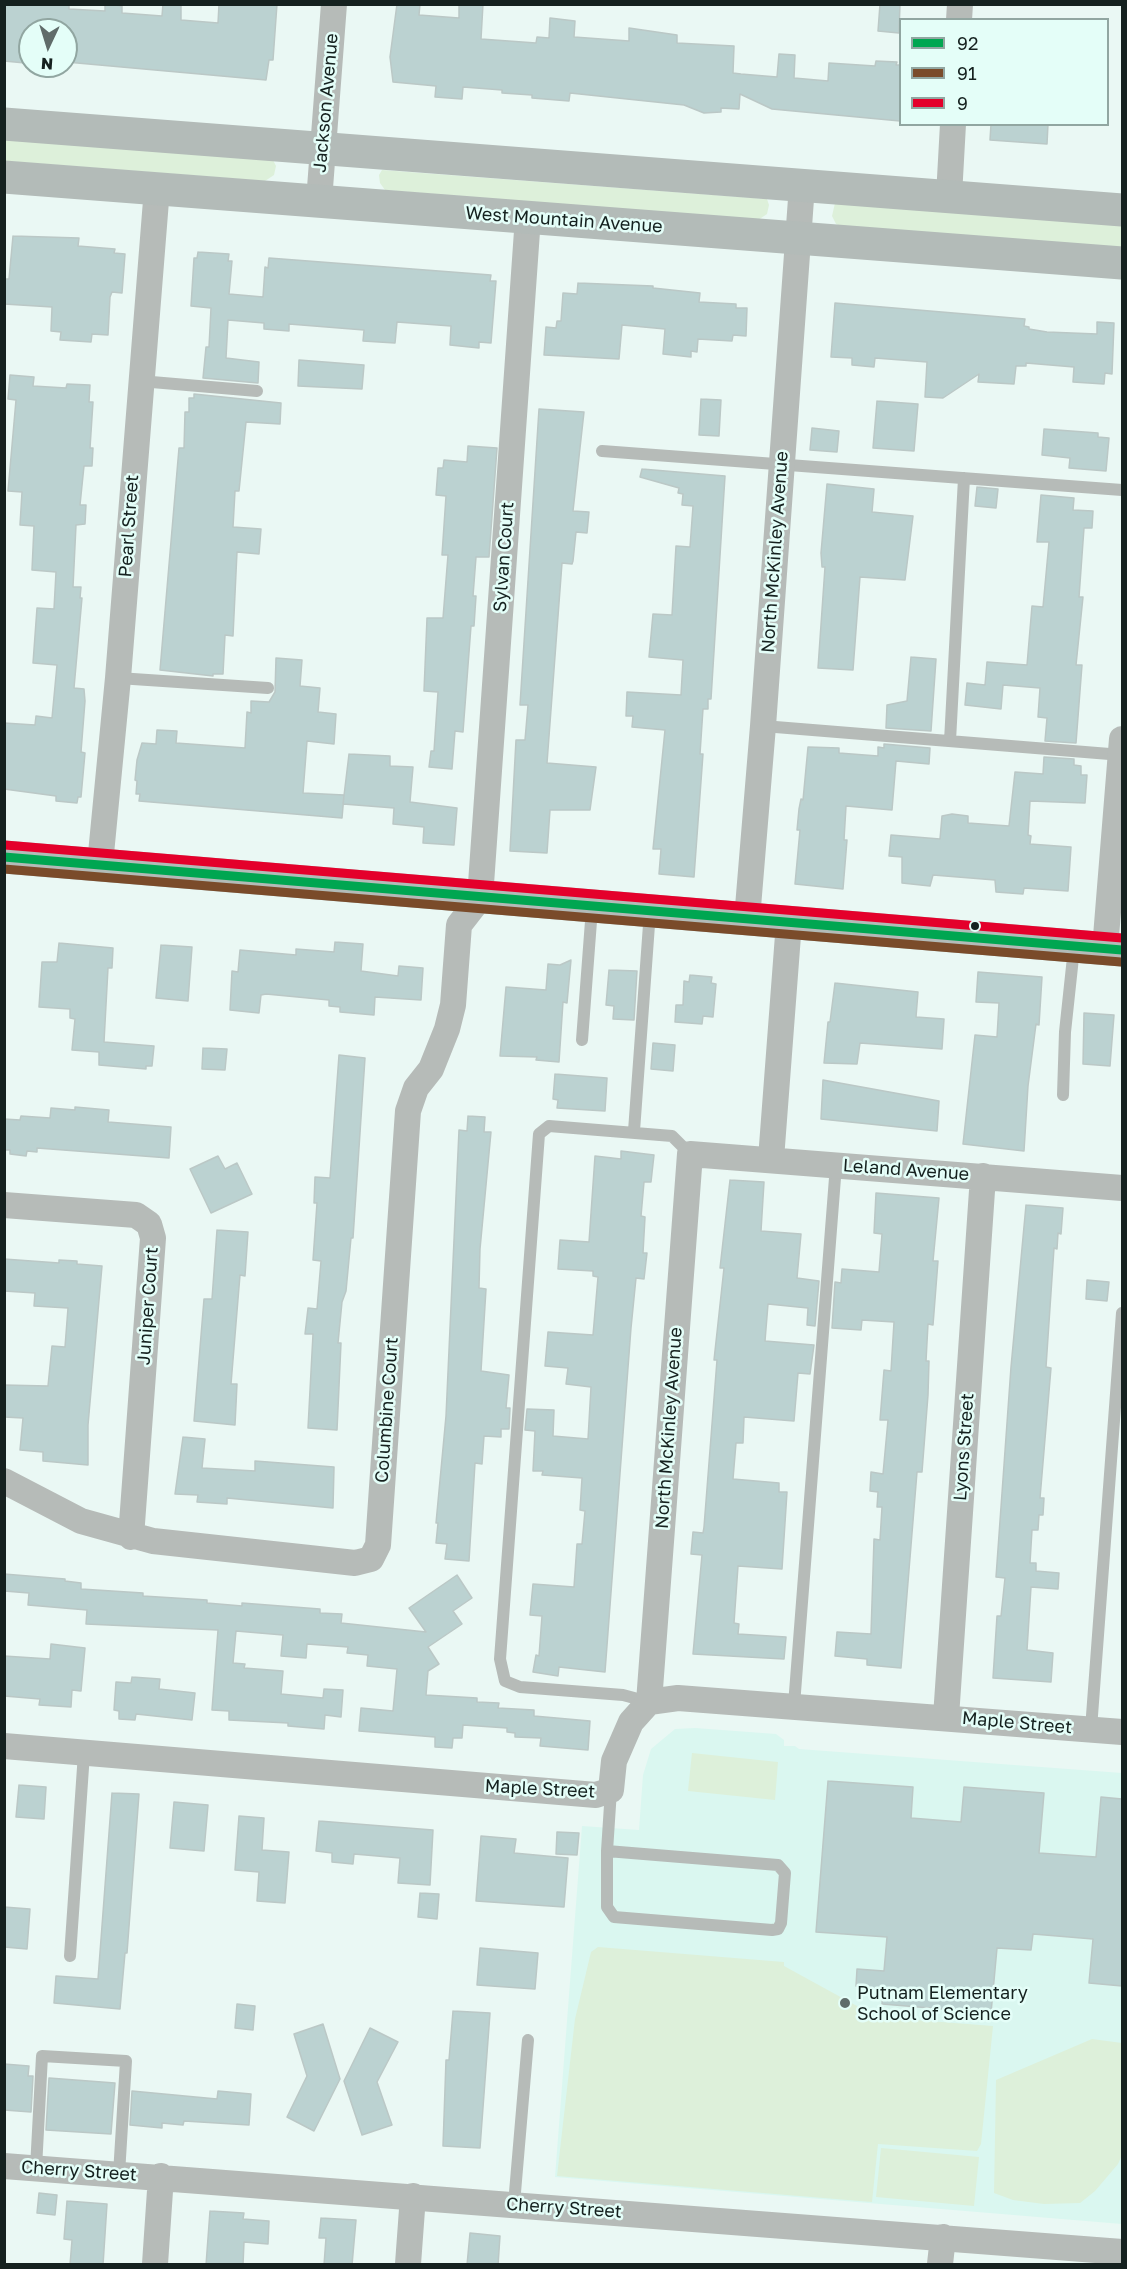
<!DOCTYPE html>
<style>
body{margin:0}
#map{position:relative;width:1127px;height:2269px;overflow:hidden;background:#eaf8f4;font-family:"Golos Text",sans-serif}
canvas{display:block}
.frame{position:absolute;inset:0;border:6px solid #15211f;pointer-events:none}
.legend{position:absolute;left:899px;top:18px;width:210px;height:108px;box-sizing:border-box;background:#e4fef8;border:2px solid #91a6a1;margin:0;padding:8px 10px;list-style:none;font-size:18px;color:#15211f}
.legend li{display:flex;align-items:center;gap:12px;height:30px}
.legend b{width:30px;border:2px solid #91a6a1}
.north{position:absolute;left:18px;top:18px;width:60px;height:60px;box-sizing:border-box;background:#e4fef8;border:2px solid #91a6a1;border-radius:50%;rotate:184deg;font-size:16px;font-weight:700;line-height:24px;text-align:center;color:#15211f}
.north::after{content:'';display:block;margin:auto;width:21px;height:27px;background:#606c6a;clip-path:polygon(50% 0,100% 100%,50% 72%,0 100%)}
</style>
<div id="map">
<canvas width="1127" height="2269"></canvas>
<div class="frame"></div>
<ul class="legend">
<li><b style="height:8px;background:#00a651"></b>92</li>
<li><b style="height:8px;background:#7a4b2a"></b>91</li>
<li><b style="height:8px;background:#e4002b"></b>9</li>
</ul>
<div class="north">N</div>
</div>
<script>
const context = document.querySelector('canvas').getContext('2d');
context.lineJoin = 'round';
function fillPath(path, color) { context.fillStyle = color; context.fill(path, 'evenodd'); }
const poly = rows => new Path2D(rows.map(r => 'M' + r).join(''));
function strokePath(path, color, width, dash) { context.strokeStyle = color; context.lineWidth = width; context.lineCap = dash ? 'butt' : 'round'; context.setLineDash(dash || []); context.stroke(path); }
function drawText(font, color, halo, rows, align = 'center') {
  context.font = font + ' "Golos Text",sans-serif'; context.lineWidth = 5; context.setLineDash([]); context.textBaseline = 'middle'; context.strokeStyle = halo; context.fillStyle = color; for (const [text, x, y, turn = 0] of rows) {
    context.save(); context.translate(x, y); context.rotate((+turn || 0) * Math.PI / 180); context.textAlign = isNaN(turn) ? turn : align; if (halo) context.strokeText(text, 0, 0); context.fillText(text, 0, 0); context.restore();
  }
}
const built = poly([
 [695,1728,776,1734,784,1740,784,1746,795,1746,799,1749,1122,1773,1122,2224,555,2177,582,1826,639,1830,643,1775,651,1749,675,1729]
]);
const green = poly([
 [4,134,273,160,276,166,274,175,265,181,5,161],
 [382,170,767,199,769,205,767,214,758,220,385,190,380,183,379,175],
 [835,203,1122,221,1122,248,843,227,836,224,832,216],
 [692,1753,778,1762,775,1800,688,1791],
 [598,1947,784,1962,784,1966,877,2017,993,2026,981,2144,977,2151,878,2144,872,2202,557,2176,575,2019,591,1952],
 [1092,2039,1122,2043,1122,2155,1118,2164,1095,2191,1080,2203,1044,2204,1013,2200,994,2193,996,2080],
 [881,2148,979,2157,974,2206,876,2197]
]);
const building = poly([
 [4,4,69,4,69,9,105,11,105,4,108,4,122,6,122,13,162,16,163,4,181,5,181,20,218,23,219,4,277,4,273,60,269,60,266,80,66,62,66,30,30,30,29,55,26,55,25,63,4,61,4,4],
 [397,4,420,4,419,15,459,18,459,4,483,4,481,39,536,43,537,37,549,38,550,18,575,21,574,37,629,41,629,28,677,35,677,43,734,46,733,73,741,74,777,77,779,54,795,55,794,78,828,81,829,63,875,66,876,61,897,62,896,65,900,65,900,121,772,109,740,94,739,109,721,108,721,112,704,113,684,105,570,93,569,101,532,98,532,95,502,93,502,90,463,87,462,99,435,97,436,86,393,82,390,57,397,4],
 [880,4,900,4,899,33,878,31,880,4],
 [991,124,1048,124,1047,144,990,140,991,124],
 [13,236,79,238,78,246,115,249,114,253,125,254,122,293,112,292,110,297,108,335,92,334,91,342,60,340,61,332,51,331,52,307,4,304,4,279,9,279,13,236],
 [198,252,229,254,228,261,232,261,229,294,263,297,265,267,268,268,269,258,491,275,490,281,496,281,491,343,479,342,479,348,450,345,451,326,397,322,395,343,363,341,364,330,289,324,289,331,264,329,264,323,228,320,226,358,259,362,258,383,203,378,206,347,209,347,211,308,191,306,194,258,197,258,198,252],
 [578,283,653,286,653,288,700,293,699,302,736,304,736,308,747,308,746,336,733,335,732,341,698,339,697,352,691,351,691,357,663,354,665,329,622,325,619,359,544,355,546,327,556,328,557,321,561,321,563,293,577,294,578,283],
 [835,303,1025,319,1024,326,1029,327,1029,329,1047,332,1097,334,1097,322,1114,323,1112,374,1105,373,1104,384,1073,382,1074,367,1026,363,1026,366,1016,366,1014,384,978,382,979,374,943,398,925,397,927,362,875,358,874,367,852,365,852,358,831,357,835,303],
 [299,360,364,365,362,389,298,386,299,360],
 [10,375,34,377,33,386,66,388,67,384,90,385,89,402,93,402,90,448,93,448,92,466,84,466,80,505,86,505,85,524,76,525,73,587,81,587,80,598,82,598,74,688,84,689,85,701,81,752,85,753,81,797,78,797,77,803,56,801,56,796,4,789,4,723,35,725,36,716,52,718,57,665,33,663,37,608,54,609,56,572,32,570,34,526,20,525,22,492,8,491,16,400,8,399,10,375],
 [194,394,281,403,280,424,246,422,239,491,235,491,233,527,261,529,259,554,237,552,233,636,225,635,223,674,213,674,213,676,160,670,179,448,184,448,185,412,189,412,189,398,194,398,194,394],
 [701,399,721,400,719,436,699,435,701,399],
 [877,401,918,404,914,451,873,448,877,401],
 [539,409,584,412,573,511,589,512,587,533,576,532,573,561,572,564,562,563,547,763,596,767,590,810,550,810,547,853,510,851,516,740,525,740,528,705,520,705,539,409],
 [812,428,839,431,837,452,810,450,812,428],
 [1044,429,1098,433,1098,437,1109,438,1106,471,1069,468,1070,458,1042,455,1044,429],
 [468,446,497,448,489,557,476,557,473,596,476,596,474,626,471,626,463,732,455,731,452,769,429,767,431,751,434,751,438,692,424,691,427,618,443,618,448,555,442,555,446,496,436,495,438,468,443,468,444,460,467,462,468,446],
 [642,469,725,476,711,699,708,699,708,709,703,709,700,754,703,754,694,877,659,874,661,849,653,849,665,730,632,727,633,716,626,716,627,692,681,695,683,660,649,657,653,614,672,615,676,546,690,547,693,506,682,505,683,494,678,493,679,488,640,477,642,469],
 [827,484,874,489,872,512,913,516,905,580,860,577,853,670,818,668,825,567,822,567,821,553,827,484],
 [977,487,998,489,996,508,975,506,977,487],
 [1041,495,1074,498,1073,510,1093,511,1092,528,1084,528,1079,597,1083,597,1076,665,1082,665,1076,743,1045,741,1047,718,1038,717,1040,688,1003,685,1001,709,965,705,967,683,985,685,987,662,1027,665,1032,606,1043,607,1049,542,1037,542,1041,495],
 [911,657,936,659,931,731,886,728,887,705,907,701,911,657],
 [276,658,302,660,300,686,320,688,318,712,336,714,334,744,307,741,303,793,344,795,342,818,139,801,140,794,136,794,137,781,135,780,137,760,142,743,156,744,157,730,177,731,176,743,245,748,247,712,251,713,251,701,269,702,275,692,276,658],
 [884,744,930,748,929,764,896,761,892,810,846,806,844,840,847,840,843,889,795,884,800,830,797,830,799,809,801,799,803,800,808,747,839,748,839,753,878,756,878,747,884,748,884,744],
 [349,754,390,756,390,766,413,767,410,802,457,808,454,845,423,843,424,827,393,824,394,808,343,804,349,754],
 [1044,757,1074,759,1074,765,1081,766,1081,775,1087,775,1085,803,1030,801,1028,835,1031,836,1030,844,1071,847,1068,891,1024,888,1023,894,996,892,995,880,933,875,930,886,902,883,902,857,889,856,891,835,940,839,942,816,952,814,968,816,968,823,1009,826,1015,772,1043,774,1044,757],
 [335,942,363,944,361,971,398,976,399,966,423,968,421,1000,375,997,374,1015,340,1012,340,1007,329,1006,329,1000,266,994,261,995,259,1013,230,1010,232,971,238,972,240,950,296,955,296,949,334,952,335,942],
 [59,943,113,948,112,968,108,968,104,1042,154,1046,152,1066,146,1066,146,1069,99,1065,99,1052,72,1050,75,1019,70,1018,70,1009,39,1007,42,962,57,962,59,943],
 [161,945,192,947,188,1001,156,998,161,945],
 [571,960,567,1003,563,1002,559,1062,536,1060,537,1057,500,1056,506,987,546,990,548,964,560,965,571,960],
 [609,970,637,971,634,1020,613,1019,614,1006,606,1005,609,970],
 [978,972,1042,977,1039,1025,1036,1024,1028,1086,1024,1151,963,1144,975,1035,997,1037,999,1003,976,1002,978,972],
 [690,975,712,977,711,983,716,984,713,1017,703,1016,702,1024,675,1022,676,1005,683,1005,684,981,689,982,690,975],
 [835,983,918,992,916,1017,944,1019,942,1049,860,1043,857,1064,824,1063,828,1022,830,1022,835,983],
 [1084,1013,1114,1015,1110,1066,1083,1064,1084,1013],
 [653,1043,675,1045,673,1071,651,1069,653,1043],
 [203,1048,227,1049,225,1070,202,1069,203,1048],
 [339,1055,365,1058,353,1238,351,1238,346,1291,342,1302,338,1343,341,1343,337,1430,308,1428,313,1334,305,1334,308,1308,317,1309,321,1261,313,1260,317,1203,314,1203,315,1177,330,1178,339,1055],
 [555,1074,607,1078,605,1111,557,1108,558,1100,553,1099,555,1074],
 [823,1080,939,1101,937,1131,821,1119,823,1080],
 [75,1107,109,1110,108,1122,171,1127,169,1158,37,1148,37,1152,27,1151,26,1156,10,1154,10,1150,4,1150,4,1119,20,1120,21,1116,50,1118,51,1108,75,1110,75,1107],
 [468,1116,485,1117,484,1132,491,1132,480,1249,479,1288,486,1289,481,1371,509,1375,506,1408,510,1408,509,1429,501,1429,501,1437,484,1436,482,1464,475,1463,469,1561,445,1559,447,1544,436,1543,438,1523,436,1523,446,1416,459,1130,467,1131,468,1116],
 [621,1151,654,1155,651,1182,644,1182,641,1216,645,1217,643,1253,647,1253,644,1279,636,1278,631,1328,605,1672,559,1667,558,1676,533,1672,536,1655,539,1656,542,1616,530,1615,533,1584,574,1587,577,1544,582,1544,585,1511,580,1510,582,1478,542,1475,543,1471,533,1471,535,1431,525,1430,527,1409,554,1410,553,1436,588,1439,591,1387,566,1384,568,1368,545,1366,548,1332,593,1335,598,1277,593,1276,593,1271,558,1269,560,1240,589,1242,595,1156,621,1159,621,1151],
 [218,1156,225,1169,237,1163,252,1194,211,1213,190,1169,218,1156],
 [730,1180,764,1182,761,1231,801,1234,797,1278,819,1281,815,1326,807,1325,808,1308,768,1304,765,1341,814,1345,810,1374,798,1373,794,1421,744,1417,743,1443,736,1443,733,1479,779,1483,779,1492,787,1492,782,1569,738,1566,734,1623,739,1624,738,1634,786,1637,784,1659,693,1654,702,1555,691,1554,693,1532,703,1533,704,1527,717,1360,714,1360,724,1268,720,1268,730,1180],
 [876,1193,939,1198,933,1261,938,1261,933,1325,928,1324,926,1361,929,1361,928,1395,922,1472,917,1472,901,1668,867,1665,867,1659,835,1656,837,1632,871,1634,874,1539,880,1540,882,1507,877,1507,878,1492,870,1491,871,1472,883,1474,888,1420,880,1420,884,1370,891,1371,894,1322,862,1320,861,1330,832,1328,835,1282,841,1283,842,1269,879,1272,882,1234,874,1233,876,1193],
 [1026,1205,1063,1208,1061,1234,1058,1233,1057,1249,1054,1248,1046,1367,1051,1368,1040,1498,1044,1498,1043,1515,1039,1515,1038,1530,1032,1530,1030,1563,1036,1563,1036,1571,1059,1573,1058,1589,1031,1587,1027,1650,1053,1653,1051,1682,993,1678,997,1616,1001,1616,1005,1578,996,1577,1011,1367,1026,1205],
 [217,1230,248,1232,245,1276,240,1275,231,1384,237,1384,235,1425,194,1421,204,1299,212,1299,217,1230],
 [4,1259,59,1263,59,1260,77,1261,77,1264,102,1266,88,1425,88,1465,43,1461,43,1452,20,1450,23,1418,4,1417,4,1385,48,1386,52,1346,65,1347,68,1308,34,1306,35,1293,4,1291,4,1259],
 [1087,1280,1109,1282,1107,1301,1086,1299,1087,1280],
 [183,1437,205,1439,202,1468,255,1471,255,1461,334,1467,333,1508,227,1498,227,1504,197,1502,198,1495,175,1494,183,1437],
 [4,1574,65,1579,65,1581,81,1583,81,1589,143,1593,143,1596,207,1600,207,1603,242,1606,242,1603,320,1609,320,1613,342,1614,341,1623,426,1632,409,1608,457,1575,472,1598,453,1611,462,1624,428,1647,439,1664,428,1671,426,1695,477,1698,477,1702,499,1703,498,1708,534,1710,534,1716,590,1721,588,1750,540,1746,541,1738,515,1737,515,1733,507,1732,507,1728,463,1725,462,1738,453,1738,452,1748,435,1747,435,1737,359,1731,361,1708,393,1711,397,1669,367,1666,368,1655,347,1653,348,1647,307,1644,306,1658,281,1656,283,1635,236,1631,233,1663,245,1664,244,1668,283,1671,281,1694,323,1698,324,1689,343,1690,341,1717,325,1715,324,1729,288,1726,288,1723,229,1720,229,1711,212,1710,218,1630,86,1624,87,1610,28,1605,29,1593,4,1591,4,1574],
 [51,1644,85,1648,81,1691,72,1690,71,1707,39,1705,40,1699,4,1696,4,1656,50,1659,51,1644],
 [132,1677,160,1679,159,1689,195,1693,192,1720,136,1714,135,1720,119,1719,119,1711,114,1710,116,1682,131,1683,132,1677],
 [828,1781,913,1787,911,1818,961,1822,964,1787,1044,1793,1039,1853,1096,1857,1101,1797,1122,1799,1122,1986,1089,1983,1093,1939,1033,1934,1031,1950,997,1948,991,2013,882,2004,883,1991,856,1986,857,1969,884,1971,887,1937,816,1932,828,1781],
 [19,1785,46,1787,44,1819,16,1817,19,1785],
 [112,1793,139,1794,127,1953,125,1953,120,2009,54,2003,56,1976,98,1979,112,1793],
 [174,1802,208,1805,204,1851,170,1848,174,1802],
 [239,1816,264,1818,262,1850,289,1852,285,1903,257,1901,259,1872,235,1870,239,1816],
 [319,1821,433,1830,430,1885,398,1883,400,1858,354,1854,353,1864,332,1862,332,1853,316,1851,319,1821],
 [557,1832,579,1833,577,1855,556,1854,557,1832],
 [481,1836,516,1839,514,1853,568,1858,564,1907,476,1901,481,1836],
 [420,1893,439,1894,437,1919,418,1917,420,1893],
 [4,1907,30,1909,27,1949,4,1947,4,1907],
 [480,1948,538,1953,535,1989,477,1985,480,1948],
 [237,2004,255,2006,253,2030,235,2028,237,2004],
 [453,2011,490,2013,480,2148,443,2146,446,2060,449,2060,453,2011],
 [323,2024,340,2079,314,2131,287,2117,307,2076,294,2034,323,2024],
 [370,2028,398,2042,377,2082,392,2125,362,2135,344,2081,370,2028],
 [4,2064,29,2066,28,2076,33,2076,31,2112,4,2110,4,2064],
 [49,2078,115,2083,111,2134,46,2130,49,2078],
 [132,2091,217,2099,218,2091,251,2094,249,2125,184,2121,183,2125,162,2123,162,2128,130,2125,132,2091],
 [39,2193,57,2195,55,2215,37,2213,39,2193],
 [67,2201,107,2204,103,2265,70,2265,72,2240,64,2239,67,2201],
 [210,2211,244,2213,243,2219,269,2221,268,2244,244,2242,243,2265,206,2265,210,2211],
 [321,2218,356,2220,352,2265,324,2265,326,2238,319,2238,321,2218],
 [470,2233,500,2236,498,2265,467,2265,470,2233]
]);
const lane = poly([
 [140,381,257,391],
 [602,451,1122,490],
 [118,678,268,688],
 [763,726,1122,755],
 [950,741,964,478],
 [582,1040,592,908],
 [1063,1095,1065,1032,1074,948],
 [634,1131,650,911],
 [649,1702,623,1695,520,1687,505,1681,500,1659,539,1134,549,1126,672,1136,690,1154],
 [794,1705,836,1165],
 [1091,1729,1122,1313],
 [607,1851,778,1865,785,1873,781,1923,778,1929,772,1930,614,1917,607,1907,607,1851,611,1790],
 [70,1956,84,1753],
 [36,2168,42,2056,126,2061,119,2174],
 [514,2204,528,2040]
]);
const street = poly([
 [959,20,960,4],
 [949,196,953,124],
 [319,201,334,4],
 [100,864,118,678,157,188],
 [747,919,763,726,802,185],
 [1105,949,1122,739],
 [771,1159,789,922],
 [4,1205,136,1215,149,1224,153,1238,131,1537],
 [4,1481,81,1521,153,1541,355,1563,371,1559,378,1545,408,1111,416,1088,431,1069,447,1029,453,1005,459,925,480,898,528,217],
 [649,1702,690,1154,1122,1188],
 [946,1717,983,1176],
 [4,1746,596,1795,611,1790,614,1761,631,1722,649,1702,678,1698,1122,1732],
 [4,2166,1122,2252],
 [155,2264,161,2176],
 [408,2264,413,2196],
 [940,2264,943,2237]
]);
const secondary = poly([
 [4,124,1122,210],
 [4,177,1122,263],
 [4,857,1122,950]
]);
const bus1 = poly([
 [4,857,1122,950]
]);
const bus2 = poly([
 [4,869,1121,962]
]);
const bus3 = poly([
 [5,845,1122,938]
]);
const markers = [
 [975,926,5,"#15211f"],
 [845,2003,6,"#606c6a"]
];
const streetNames = [
 ["Jackson Avenue",326,103,-85],
 ["West Mountain Avenue",564,220,4],
 ["Pearl Street",129,526,-86],
 ["North McKinley Avenue",775,552,-86],
 ["Sylvan Court",504,557,-86],
 ["Leland Avenue",906,1170,4],
 ["Juniper Court",148,1306,-86],
 ["Columbine Court",387,1410,-86],
 ["North McKinley Avenue",669,1428,-86],
 ["Lyons Street",964,1447,-86],
 ["Maple Street",1017,1723,5],
 ["Maple Street",540,1789,3],
 ["Cherry Street",79,2171,4],
 ["Cherry Street",564,2208,4]
];
const poiNames = [
 ["Putnam Elementary",857,1993],
 ["School of Science",857,2014]
];
fillPath(built, '#daf7f0');
fillPath(green, '#ddf0da');
fillPath(building, '#bbd2d1');
strokePath(building, '#bbc8c6', 1.5);
strokePath(lane, '#b6bbb8', 12);
strokePath(street, '#b6bbb8', 26);
strokePath(secondary, '#b3bbb8', 33);
strokePath(bus1, '#00a651', 9);
strokePath(bus2, '#7a4b2a', 9);
strokePath(bus3, '#e4002b', 9);
for (const [x, y, r, color] of markers) { const dot = new Path2D(); dot.arc(x, y, r, 0, 2 * Math.PI); context.fillStyle = color; context.fill(dot); strokePath(dot, '#e4fef8', 2); }
drawText('18px', '#15211f', '#e4fef8', streetNames);
drawText('18px', '#15211f', '#e4fef8', poiNames, 'left');
</script>
